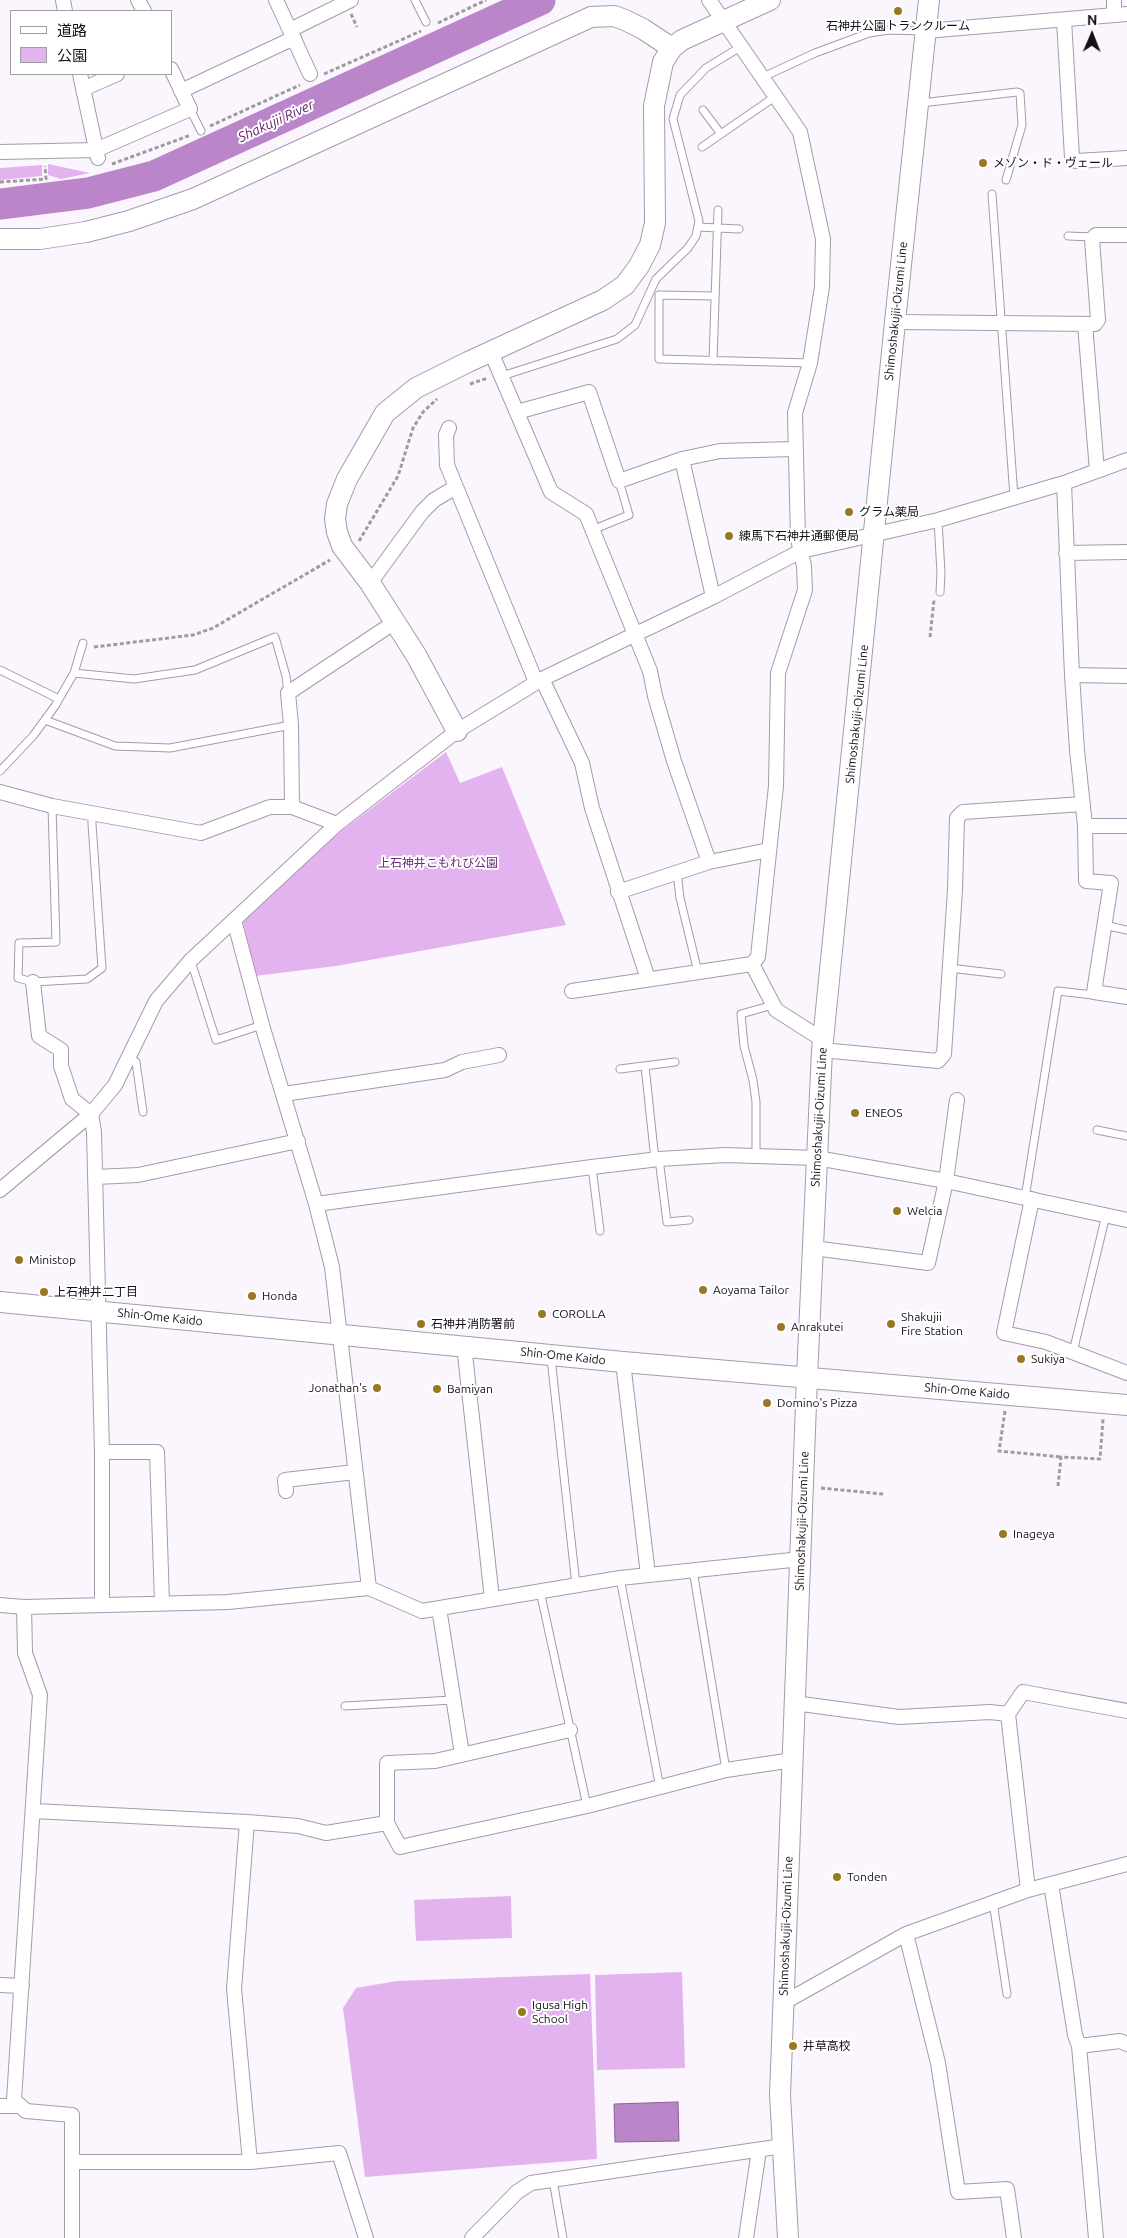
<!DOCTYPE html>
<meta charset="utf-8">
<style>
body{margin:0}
#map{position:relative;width:1127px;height:2238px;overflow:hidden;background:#fbf5fd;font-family:Ubuntu,"Noto Sans JP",sans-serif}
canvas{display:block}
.legend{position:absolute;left:10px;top:10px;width:162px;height:65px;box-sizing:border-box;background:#fff;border:1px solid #a19fa2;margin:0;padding:6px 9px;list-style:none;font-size:15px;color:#151017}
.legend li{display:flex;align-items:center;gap:10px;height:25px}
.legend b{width:25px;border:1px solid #a19fa2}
.north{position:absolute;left:1067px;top:10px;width:50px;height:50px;-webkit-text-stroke:4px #fff;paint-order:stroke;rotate:1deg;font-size:14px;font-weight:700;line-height:20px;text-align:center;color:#151017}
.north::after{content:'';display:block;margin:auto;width:18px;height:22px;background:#151017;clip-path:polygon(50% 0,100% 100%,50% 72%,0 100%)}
</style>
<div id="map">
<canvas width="1127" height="2238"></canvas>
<ul class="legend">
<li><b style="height:6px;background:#fff"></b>道路</li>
<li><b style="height:14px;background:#e3b3f0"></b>公園</li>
</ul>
<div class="north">N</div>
</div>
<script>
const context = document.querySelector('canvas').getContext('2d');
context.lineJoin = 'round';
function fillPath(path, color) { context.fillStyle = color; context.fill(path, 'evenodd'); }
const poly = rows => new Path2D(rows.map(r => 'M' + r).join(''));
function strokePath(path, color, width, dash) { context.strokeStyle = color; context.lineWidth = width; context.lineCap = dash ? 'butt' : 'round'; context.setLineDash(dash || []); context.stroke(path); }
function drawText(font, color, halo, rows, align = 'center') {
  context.font = font + ' Ubuntu,"Noto Sans JP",sans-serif'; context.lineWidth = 4; context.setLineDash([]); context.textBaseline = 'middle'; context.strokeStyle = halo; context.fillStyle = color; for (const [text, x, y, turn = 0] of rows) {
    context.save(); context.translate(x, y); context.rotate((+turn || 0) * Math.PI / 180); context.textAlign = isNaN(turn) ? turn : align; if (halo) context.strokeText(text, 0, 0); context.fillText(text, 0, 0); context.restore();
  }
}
const green = poly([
 [48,164,90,173,61,179,48,175],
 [42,165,42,176,0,180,0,168],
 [446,752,460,783,502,767,566,925,336,966,255,976,243,921,340,832],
 [511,1896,512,1938,416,1941,414,1900],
 [682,1972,685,2068,597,2070,595,1975],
 [590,1974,597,2159,365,2177,343,2008,356,1988,397,1981]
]);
const water = poly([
 [678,2102,679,2141,615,2142,614,2104,678,2102]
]);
const river = poly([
 [0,204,88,193,154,176,540,0]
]);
const path = poly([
 [351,14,357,27],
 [438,23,486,0],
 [324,74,421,31],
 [210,126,300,85],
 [112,164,191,135],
 [0,182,46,179,45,166],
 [470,384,488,378],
 [359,541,398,476,413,428,423,412,437,399],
 [930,637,934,600],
 [94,647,193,635,213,628,330,560],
 [1005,1411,999,1451,1061,1457],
 [1058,1486,1061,1457,1100,1459,1103,1419],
 [821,1488,883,1494]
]);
const lane = poly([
 [415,0,426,22],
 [763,77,815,53,869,33,889,30,923,31],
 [921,103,1017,92,1020,93,1022,125,1006,180],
 [190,109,201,131],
 [703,110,721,134],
 [702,147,776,96],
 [992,194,1014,497],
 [698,227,739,229],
 [1068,236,1093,237],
 [715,296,659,295,659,359,810,363],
 [713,361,718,210],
 [502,376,617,339,635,325,656,279,688,248,696,236,699,221,673,119,680,95,706,68,742,46],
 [938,520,941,573,940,592],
 [592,530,629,515,619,481],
 [0,670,59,699],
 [74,673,134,679,195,670,275,637,286,676,288,693],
 [45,720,115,746,170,748,291,725],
 [0,771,33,736,55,706,74,673,83,643],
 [52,806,56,942,19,943,18,978,33,982,87,979,102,968,92,824,92,813],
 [677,872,680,898,698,972],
 [1104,925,1127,930],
 [191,961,216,1040,262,1025],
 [949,968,1001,974],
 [129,1057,136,1062,143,1112],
 [645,1066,655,1160],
 [620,1069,675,1062],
 [1097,1130,1127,1136],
 [756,1156,756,1102,753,1080,744,1046,741,1014,773,1005],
 [659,1159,667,1222,689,1220],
 [592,1167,600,1231],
 [1025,1198,1058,991,1093,995,1093,993],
 [1073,1352,1106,1215],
 [551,1358,576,1585],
 [693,1570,726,1770],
 [620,1578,660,1788],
 [540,1591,587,1806],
 [345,1706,453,1700],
 [993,1902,1007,1994],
 [553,2180,563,2238]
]);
const street = poly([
 [63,0,65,11],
 [138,0,144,11],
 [276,0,310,74],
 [1114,0,1114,15],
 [1064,20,1072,157,1076,161,1127,158],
 [290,30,351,0],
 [926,31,1127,14],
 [80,74,98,158],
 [83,89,117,74],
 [181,91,294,38],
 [0,152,96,150,190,109,171,69],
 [895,322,1095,324,1098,320,1092,239,1096,235,1127,235],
 [1085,324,1097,471],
 [491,352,551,492,586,514,650,671,655,696,674,761,709,862],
 [517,412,589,392,619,481,682,459,720,451,795,449],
 [449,428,446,435,447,465,536,682],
 [682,459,713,597],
 [1064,483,1072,675,1077,750,1085,826,1086,881,1111,883,1094,992,1127,997],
 [1066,553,1127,552],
 [370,583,422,512,434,500,456,487],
 [1072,675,1127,676],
 [542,679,582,763,592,808,648,979],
 [0,792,52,806,201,833,270,807,292,807,337,824],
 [292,807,291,725,288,693,395,622],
 [1085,826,1127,826],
 [618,892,709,862,769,850],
 [234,920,262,1025,316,1204,332,1267,369,1588],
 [752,964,776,1010,823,1040],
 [33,982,39,1036,61,1050,61,1066,72,1099,91,1114,94,1132,102,1452,102,1603],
 [572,991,752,964,758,957,776,786,778,673,805,590,804,566,798,539,795,413,810,363,822,287,823,239,800,132,709,0],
 [822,1050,938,1061,944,1054,955,890,957,818,963,812,1083,804],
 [284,1094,445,1070,462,1062,499,1055],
 [96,1177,138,1175,298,1141],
 [0,1190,91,1114,115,1085,156,1001,191,960,337,824,457,731,542,679,713,597,801,551,938,520,1064,483,1127,460],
 [1032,1199,1004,1333,1046,1342,1127,1373],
 [316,1204,592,1167,659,1159,725,1155,817,1158,946,1181,1127,1220],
 [813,1248,928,1263,946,1181,957,1100],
 [464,1345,492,1599],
 [623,1362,648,1575],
 [102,1452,157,1452,162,1603],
 [286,1491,285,1480,355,1472],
 [0,1605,24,1607,228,1602,369,1588,422,1611,620,1578,801,1559],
 [24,1607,25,1653,40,1695,14,2100,26,2111,72,2115,72,2238],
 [439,1608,462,1754],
 [794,1703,899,1717,990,1712,1008,1714],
 [34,1811,247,1822,298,1826,326,1833,387,1823,400,1847,587,1806,726,1770,793,1760],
 [247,1822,234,1989,250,2162],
 [387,1823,387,1763,435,1761,570,1730],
 [1051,1884,1075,2035,1079,2046,1096,2238],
 [1028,1890,1008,1714,1023,1692,1127,1711],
 [906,1934,938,2063,958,2192,1007,2189,1014,2238],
 [0,1985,22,1986],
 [783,2003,906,1934,1028,1890,1127,1864],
 [1079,2046,1120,2041,1127,2044],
 [0,2106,20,2106],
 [72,2162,250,2162,339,2153,366,2238],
 [472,2238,517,2192,531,2183,783,2146],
 [746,2238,759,2150]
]);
const secondary = poly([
 [0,239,40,239,86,232,129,221,193,199,591,17,614,16,625,20,643,29,672,48],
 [457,731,416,655,370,583,342,546,337,532,335,519,337,504,347,479,385,413,416,388,468,362,603,300,625,285,639,266,650,245,655,223,654,106,663,62,672,48,682,40,770,0],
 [0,1302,623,1362,1127,1405],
 [788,2238,780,2095,807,1377,822,1050,895,322,929,0]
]);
const markers = [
 [898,11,5,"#987922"],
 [983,163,5,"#987922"],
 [849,512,5,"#987922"],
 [729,536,5,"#987922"],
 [855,1113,5,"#987922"],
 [897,1211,5,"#987922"],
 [19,1260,5,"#987922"],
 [703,1290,5,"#987922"],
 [44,1292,5,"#987922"],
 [252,1296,5,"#987922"],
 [542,1314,5,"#987922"],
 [421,1324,5,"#987922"],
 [891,1324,5,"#987922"],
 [781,1327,5,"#987922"],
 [1021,1359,5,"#987922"],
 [377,1388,5,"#987922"],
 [437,1389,5,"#987922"],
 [767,1403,5,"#987922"],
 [1003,1534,5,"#987922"],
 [837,1877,5,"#987922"],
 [522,2012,5,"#987922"],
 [793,2046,5,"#987922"]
];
const poiNames = [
 ["石神井公園トランクルーム",898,26,"center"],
 ["メゾン・ド・ヴェール",993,163],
 ["グラム薬局",859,512],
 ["練馬下石神井通郵便局",739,536],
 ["ENEOS",865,1113],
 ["Welcia",907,1211],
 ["Ministop",29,1260],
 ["Aoyama Tailor",713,1290],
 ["上石神井二丁目",54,1292],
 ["Honda",262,1296],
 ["COROLLA",552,1314],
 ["Shakujii",901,1317],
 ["Fire Station",901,1331],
 ["石神井消防署前",431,1324],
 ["Anrakutei",791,1327],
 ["Sukiya",1031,1359],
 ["Jonathan's",367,1388,"right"],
 ["Bamiyan",447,1389],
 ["Domino's Pizza",777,1403],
 ["Inageya",1013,1534],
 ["Tonden",847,1877],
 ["Igusa High",532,2005],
 ["School",532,2019],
 ["井草高校",803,2046]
];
const streetNames = [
 ["Shimoshakujii-Oizumi Line",896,311,-84],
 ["Shimoshakujii-Oizumi Line",857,714,-84],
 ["Shimoshakujii-Oizumi Line",819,1117,-87],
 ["Shin-Ome Kaido",160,1317,6],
 ["Shin-Ome Kaido",563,1356,6],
 ["Shin-Ome Kaido",967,1391,5],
 ["Shimoshakujii-Oizumi Line",802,1521,-88],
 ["Shimoshakujii-Oizumi Line",786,1926,-88]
];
const parkNames = [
 ["上石神井こもれび公園",438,863]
];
const waterNames = [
 ["Shakujii River",276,121,-25]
];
fillPath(green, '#e3b3f0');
fillPath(water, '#ba85c9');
strokePath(water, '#886294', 1);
strokePath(river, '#ba85c9', 31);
strokePath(lane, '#a799ac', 9);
strokePath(street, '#a799ac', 16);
strokePath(secondary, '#a799ac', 22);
strokePath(path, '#9f9aa1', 3, [4, 2.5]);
strokePath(lane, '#fff', 7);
strokePath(street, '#fff', 14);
strokePath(secondary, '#fff', 20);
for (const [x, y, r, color] of markers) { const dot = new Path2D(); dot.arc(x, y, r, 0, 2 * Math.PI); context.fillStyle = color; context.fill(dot); strokePath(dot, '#fff', 2); }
drawText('12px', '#151017', '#fff', poiNames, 'left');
drawText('12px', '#151017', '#fff', streetNames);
drawText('12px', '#6c2b7d', '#fff', parkNames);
drawText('italic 14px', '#642274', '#fff', waterNames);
</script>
